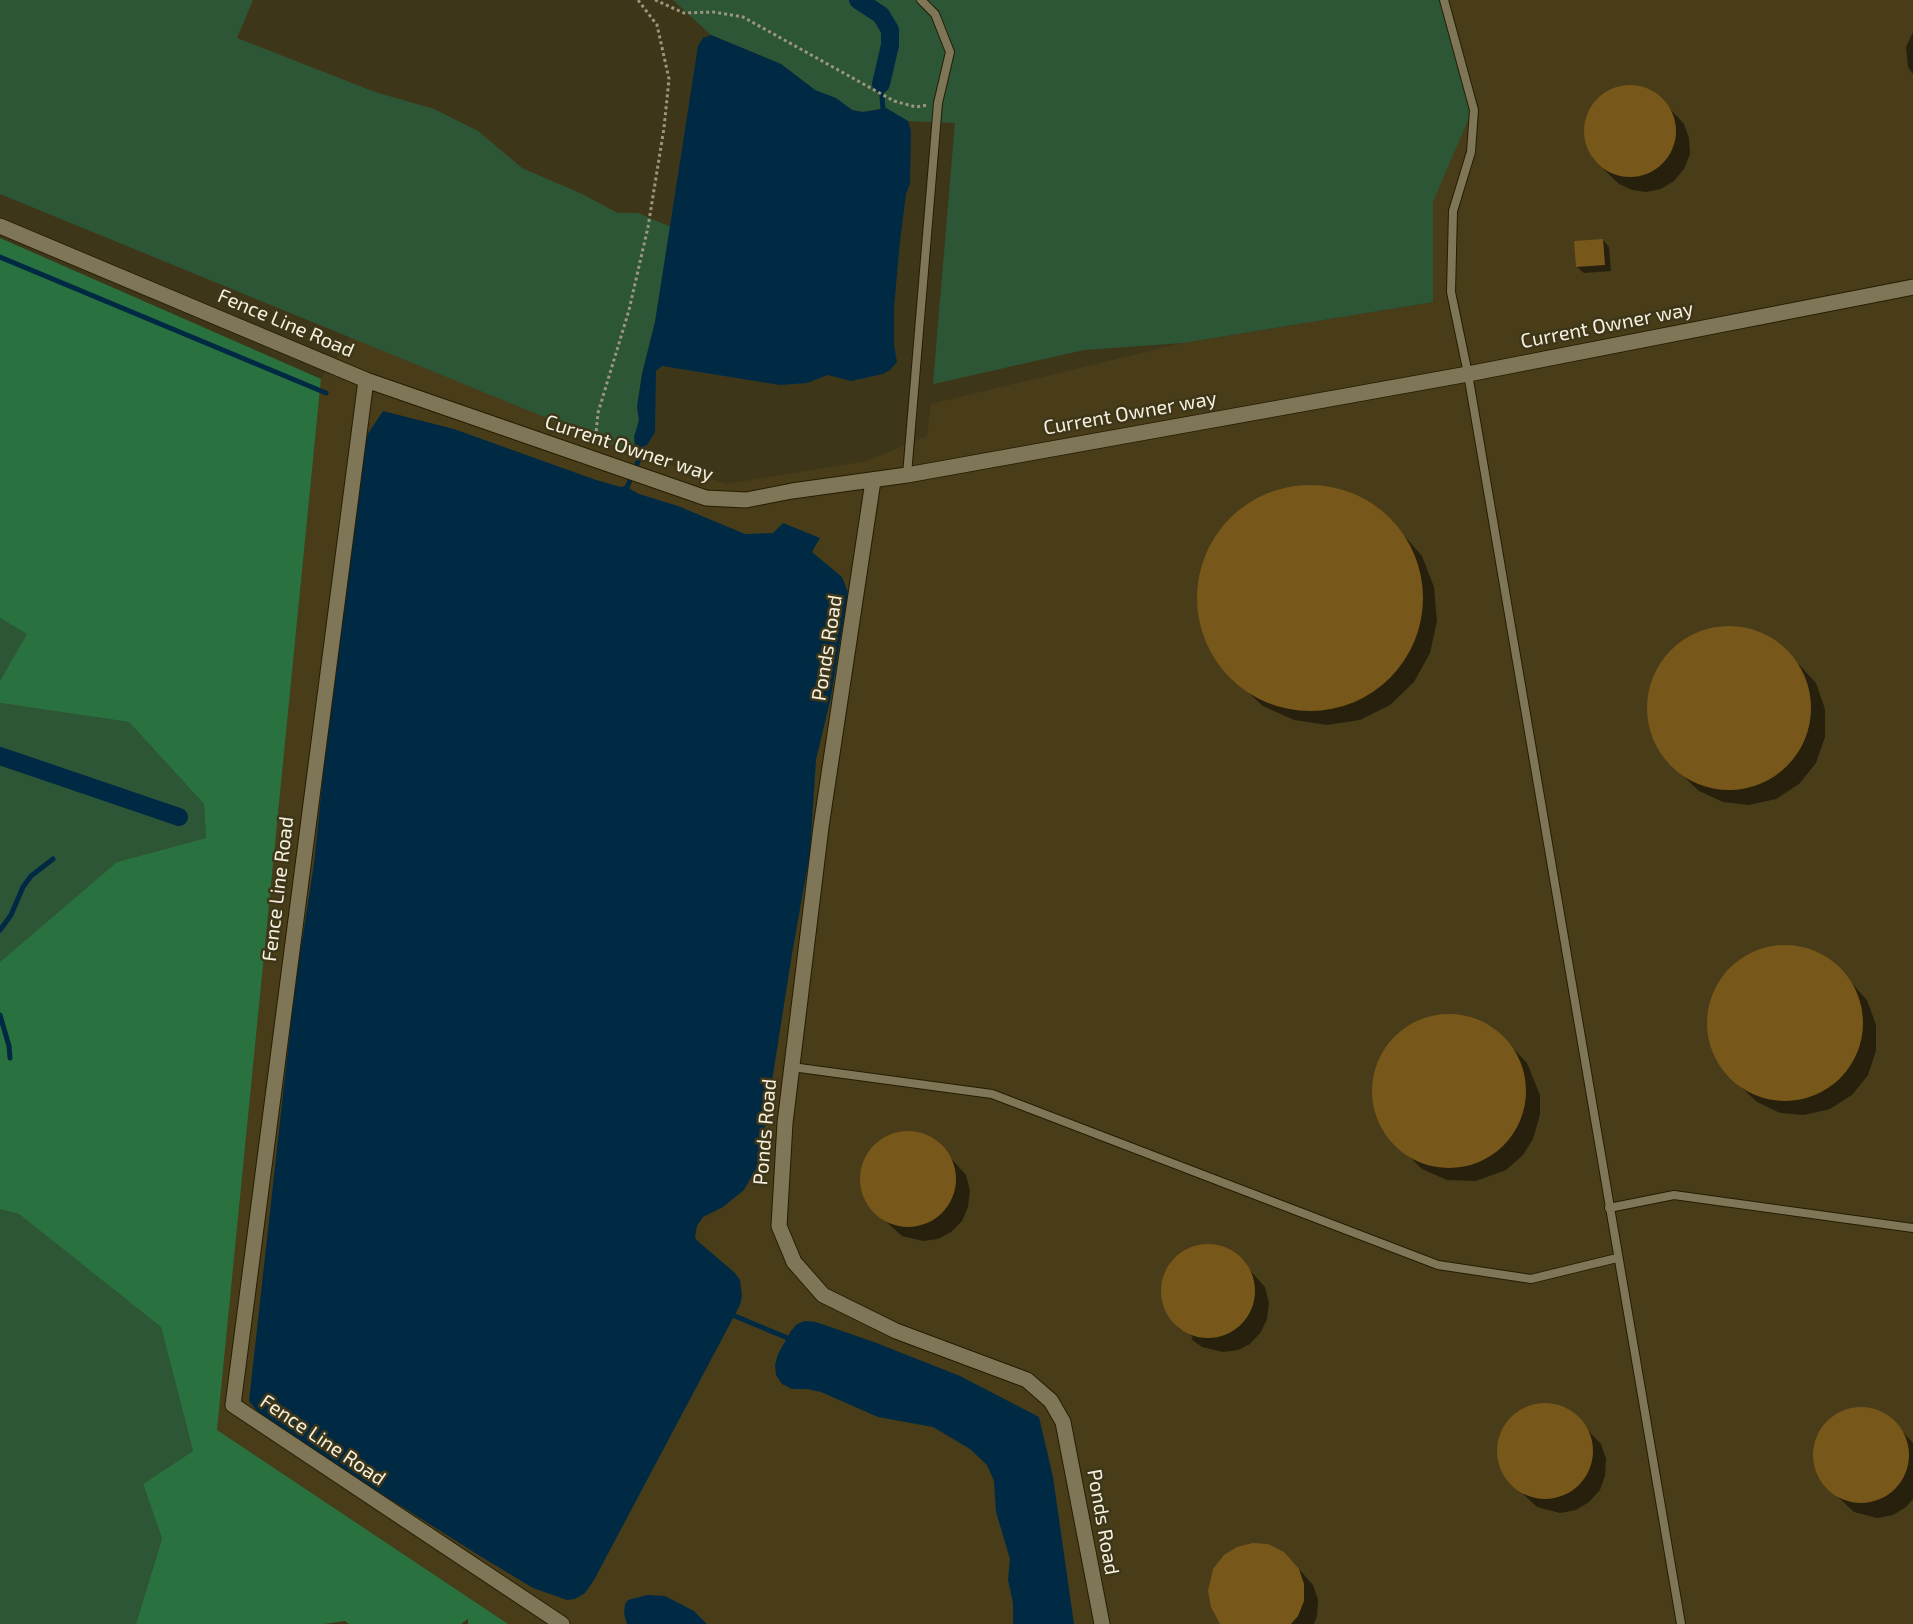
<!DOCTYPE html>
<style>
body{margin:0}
canvas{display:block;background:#3e3619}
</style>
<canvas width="1913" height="1624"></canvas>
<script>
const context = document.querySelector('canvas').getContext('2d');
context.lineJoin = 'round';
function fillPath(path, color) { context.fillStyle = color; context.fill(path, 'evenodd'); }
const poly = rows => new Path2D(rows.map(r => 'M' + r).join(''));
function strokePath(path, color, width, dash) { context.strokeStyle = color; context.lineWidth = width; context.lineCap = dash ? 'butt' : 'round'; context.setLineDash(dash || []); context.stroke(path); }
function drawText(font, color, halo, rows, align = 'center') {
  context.font = font + ' "Exo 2",sans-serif'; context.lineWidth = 5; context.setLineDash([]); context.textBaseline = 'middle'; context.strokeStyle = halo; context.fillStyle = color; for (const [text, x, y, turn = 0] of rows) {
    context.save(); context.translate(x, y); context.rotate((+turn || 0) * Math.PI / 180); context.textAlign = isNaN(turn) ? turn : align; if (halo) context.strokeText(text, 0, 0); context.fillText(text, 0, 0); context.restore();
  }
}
const built = poly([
 [1440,0,1913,0,1913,1624,508,1624,217,1430,321,379,351,337,632,453,726,484,867,461,927,436,931,404,1183,343,1433,302,1432,202,1472,111]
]);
const green = poly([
 [0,0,253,0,237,38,375,92,434,109,478,131,522,168,582,194,618,213,638,213,671,227,655,322,642,374,637,407,639,420,632,453,0,194],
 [673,0,1440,0,1472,111,1433,202,1433,302,1183,343,1084,350,933,384,955,123,908,121,886,108,863,112,852,110,840,101,815,90,781,64,711,35],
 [0,618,28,634,0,681],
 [0,703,129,722,204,804,206,838,117,862,0,962],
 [0,1209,19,1214,161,1327,193,1451,143,1484,162,1537,136,1624,0,1624]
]);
const forest = poly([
 [0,238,321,379,217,1430,508,1624,468,1624,468,1619,461,1624,349,1624,345,1621,324,1624,136,1624,162,1538,143,1484,193,1451,161,1327,19,1214,0,1209,0,962,117,862,206,838,204,804,129,722,0,703,0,681,27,634,0,618]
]);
const water = poly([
 [711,35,781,64,815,90,836,98,852,110,863,112,886,108,908,121,911,131,910,184,906,194,900,241,894,308,894,345,897,362,890,370,883,374,851,381,828,375,807,383,780,385,662,366,656,371,655,432,647,445,641,447,635,444,634,437,639,420,637,407,642,374,655,322,698,46,703,38],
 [383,411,454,429,596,480,621,487,625,486,639,494,678,506,745,534,773,533,783,523,820,538,812,552,842,577,848,592,831,697,816,760,810,853,792,954,759,1164,744,1190,723,1207,703,1217,697,1226,695,1238,700,1243,735,1273,740,1280,742,1296,740,1305,594,1580,585,1593,575,1599,567,1600,533,1588,480,1556,287,1434,257,1411,249,1401,295,986,314,864,327,735,338,657,363,441],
 [805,1321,816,1322,874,1342,960,1376,1039,1417,1053,1477,1074,1624,1013,1624,1013,1603,1008,1580,1010,1559,996,1512,994,1481,987,1465,970,1449,933,1427,878,1417,821,1392,807,1389,792,1389,782,1384,776,1375,775,1365,778,1354,791,1331,797,1324],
 [647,1595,665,1596,694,1611,707,1624,627,1624,624,1614,625,1604,628,1600]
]);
const shadow = poly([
 [1913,32,1913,74,1908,67,1906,47],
 [1630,86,1646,89,1659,97,1684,124,1689,138,1690,154,1684,169,1674,181,1661,189,1646,192,1632,190,1619,184,1593,159,1587,146,1584,132,1586,117,1593,104,1603,94,1616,88],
 [1603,240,1609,247,1611,271,1584,273,1577,267],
 [1293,487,1326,487,1358,497,1386,515,1422,556,1434,587,1437,621,1430,653,1414,682,1390,705,1360,720,1327,725,1294,720,1263,706,1223,669,1206,640,1199,607,1201,574,1213,542,1233,516,1261,497],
 [1732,627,1759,633,1783,647,1816,683,1825,709,1825,737,1816,763,1799,784,1776,799,1749,805,1723,802,1699,791,1680,773,1665,758,1652,735,1648,709,1652,683,1664,660,1683,642,1706,630],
 [1788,946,1813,952,1835,965,1867,1000,1876,1025,1876,1051,1868,1075,1852,1095,1830,1109,1804,1115,1780,1113,1757,1102,1739,1085,1724,1070,1712,1048,1708,1024,1711,999,1723,977,1740,960,1763,949],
 [1443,1015,1468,1017,1493,1028,1527,1063,1540,1095,1540,1115,1533,1139,1523,1155,1506,1170,1476,1181,1447,1180,1422,1169,1386,1133,1376,1111,1373,1089,1380,1058,1392,1041,1413,1024],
 [904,1133,920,1134,936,1142,966,1175,970,1191,968,1207,962,1221,951,1232,938,1239,923,1241,902,1236,874,1211,865,1198,862,1182,865,1160,875,1147,887,1138],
 [1203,1245,1219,1247,1235,1254,1265,1287,1269,1303,1267,1319,1261,1332,1250,1344,1238,1350,1223,1352,1202,1347,1191,1339,1193,1337,1181,1328,1181,1330,1173,1322,1165,1309,1161,1294,1165,1272,1174,1259,1187,1250],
 [1541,1404,1556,1406,1571,1413,1601,1444,1606,1459,1605,1476,1600,1490,1589,1502,1576,1510,1560,1513,1537,1507,1509,1481,1500,1467,1498,1451,1503,1429,1513,1416,1525,1408],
 [1858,1408,1873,1410,1888,1416,1913,1443,1913,1499,1906,1507,1893,1515,1877,1518,1854,1512,1825,1485,1817,1471,1814,1455,1819,1433,1829,1420,1842,1412],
 [1298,1568,1313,1585,1318,1600,1317,1616,1314,1624,1223,1624]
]);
const stream = poly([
 [881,115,883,109,881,84],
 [0,257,326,393],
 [625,492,640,457,642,441],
 [0,930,11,915,23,887,31,876,53,859],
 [0,1015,9,1046,10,1058],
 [730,1314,790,1339]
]);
const canal = poly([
 [858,0,881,15,890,30,890,45,881,84],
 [0,756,179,817]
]);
const building = poly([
 '1584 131a46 46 0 1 1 92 0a46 46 0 1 1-92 0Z',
 [1603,239,1605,265,1576,267,1574,241],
 '1197 598a113 113 0 1 1 226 0a113 113 0 1 1-226 0Z',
 '1647 708a82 82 0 1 1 164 0a82 82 0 1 1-164 0Z',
 '1707 1023a78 78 0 1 1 156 0a78 78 0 1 1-156 0Z',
 '1372 1091a77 77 0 1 1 154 0a77 77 0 1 1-154 0Z',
 '860 1179a48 48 0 1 1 96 0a48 48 0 1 1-96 0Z',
 '1161 1291a47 47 0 1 1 94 0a47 47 0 1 1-94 0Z',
 '1497 1451a48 48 0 1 1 96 0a48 48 0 1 1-96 0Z',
 '1813 1455a48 48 0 1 1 96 0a48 48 0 1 1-96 0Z',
 [1253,1543,1268,1544,1284,1552,1299,1569,1304,1584,1304,1601,1298,1616,1291,1624,1220,1624,1211,1607,1208,1591,1213,1569,1224,1555,1237,1547]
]);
const path = poly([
 [655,0,684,13,713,12,743,17,894,101,916,107,927,105],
 [595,443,598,413,629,310,648,227,664,128,669,79,657,25,638,0]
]);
const lane = poly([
 [1444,0,1474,110,1471,152,1453,211,1451,292,1468,374,1681,1624],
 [907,475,938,103,950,52,935,14,921,0],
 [792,1067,992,1094,1438,1265,1531,1279,1617,1258],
 [1609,1208,1674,1195,1913,1228]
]);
const street = poly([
 [0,226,366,380,233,1405,562,1624],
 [366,380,706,498,746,500,792,491,907,475,1468,374,1913,287],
 [873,481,821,827,785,1123,779,1226,794,1262,823,1295,896,1331,1027,1380,1051,1401,1063,1422,1102,1624]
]);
const streetNames = [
 ["Fence Line Road",286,323,23],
 ["Current Owner way",1607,325,-11],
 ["Current Owner way",1130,413,-10],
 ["Current Owner way",629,448,18],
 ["Ponds Road",827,648,-81],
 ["Fence Line Road",278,889,-83],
 ["Ponds Road",765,1132,-85],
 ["Fence Line Road",323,1440,34],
 ["Ponds Road",1103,1522,80]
];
fillPath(built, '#483d18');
fillPath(green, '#2d5637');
fillPath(forest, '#29723f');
fillPath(water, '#002a44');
fillPath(shadow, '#0007');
strokePath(stream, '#002a44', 5);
strokePath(canal, '#002a44', 18);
fillPath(building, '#78571a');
strokePath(lane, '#251d02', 10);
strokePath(street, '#251d02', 17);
strokePath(path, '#9c967f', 3, [3, 3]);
strokePath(lane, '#7f7658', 8);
strokePath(street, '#7f7658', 15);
drawText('20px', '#f5f0df', '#3e3619', streetNames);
</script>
